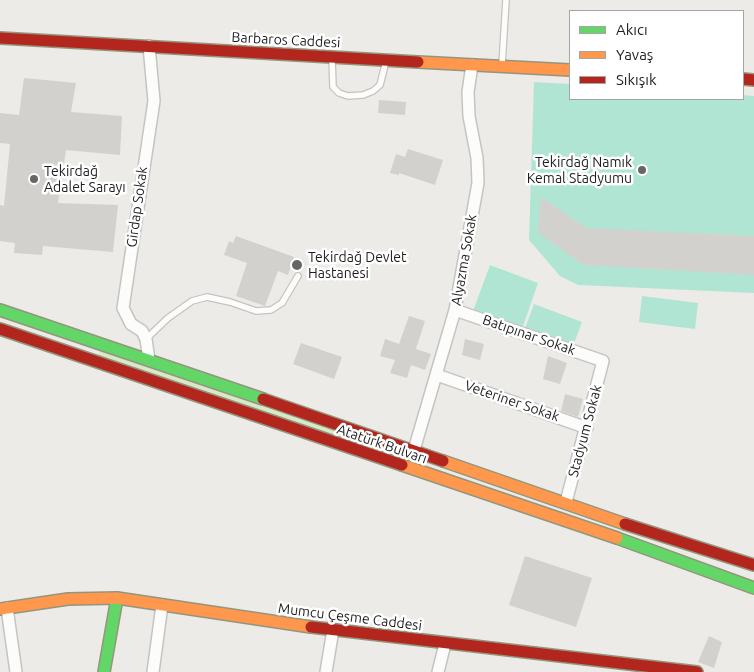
<!DOCTYPE html>
<meta charset="utf-8">
<style>
body{margin:0}
#map{position:relative;width:754px;height:672px;overflow:hidden;background:#ecebe7;font-family:Ubuntu,sans-serif}
canvas{display:block}
.legend{position:absolute;left:569px;top:10px;width:175px;height:90px;box-sizing:border-box;background:#fff;border:1px solid #a5a5a5;margin:0;padding:6px 9px;list-style:none;font-size:15px;color:#1e1e1e}
.legend li{display:flex;align-items:center;gap:10px;height:25px}
.legend b{width:25px;border:1px solid #a5a5a5}
</style>
<div id="map">
<canvas width="754" height="672"></canvas>
<ul class="legend">
<li><b style="height:6px;background:#63d668"></b>Akıcı</li>
<li><b style="height:6px;background:#ff974d"></b>Yavaş</li>
<li><b style="height:6px;background:#b3261e"></b>Sıkışık</li>
</ul>
</div>
<script>
const context = document.querySelector('canvas').getContext('2d');
context.lineJoin = 'round';
function fillPath(path, color) { context.fillStyle = color; context.fill(path, 'evenodd'); }
const poly = rows => new Path2D(rows.map(r => 'M' + r).join(''));
function strokePath(path, color, width, dash) { context.strokeStyle = color; context.lineWidth = width; context.lineCap = dash ? 'butt' : 'round'; context.setLineDash(dash || []); context.stroke(path); }
function drawText(font, color, halo, rows, align = 'center') {
  context.font = font + ' Ubuntu,sans-serif'; context.lineWidth = 5; context.setLineDash([]); context.textBaseline = 'middle'; context.strokeStyle = halo; context.fillStyle = color; for (const [text, x, y, turn = 0] of rows) {
    context.save(); context.translate(x, y); context.rotate((+turn || 0) * Math.PI / 180); context.textAlign = isNaN(turn) ? turn : align; if (halo) context.strokeText(text, 0, 0); context.fillText(text, 0, 0); context.restore();
  }
}
const grass = poly([
 [100,351,340,433,339,438,98,356]
]);
const pitch = poly([
 [534,82,570,84,570,99,743,99,743,95,754,96,754,293,578,285,560,276,529,240],
 [490,265,538,283,521,332,472,314],
 [642,296,698,303,695,329,639,322],
 [534,304,582,322,572,349,524,331]
]);
const building = poly([
 [24,78,76,83,71,112,122,116,120,155,66,150,58,203,118,205,113,252,43,246,42,255,14,253,15,243,0,241,0,205,4,206,10,144,0,143,0,113,19,115],
 [379,100,406,102,405,115,378,113],
 [408,149,443,160,435,185,399,173,399,175,390,173,396,154,405,157],
 [541,197,586,228,754,236,754,275,584,265,538,233],
 [236,236,294,257,288,275,278,271,265,306,236,296,247,263,224,255,229,241,233,243],
 [409,316,425,321,416,349,431,354,425,370,411,365,407,378,390,373,395,360,380,356,385,339,399,344],
 [465,339,484,344,480,360,462,355],
 [301,343,342,357,334,379,293,364],
 [548,356,567,363,560,384,543,379],
 [565,394,583,399,578,417,561,411],
 [525,556,592,578,576,627,509,605],
 [709,636,722,642,714,668,698,662]
]);
const lane = poly([
 [332,58,333,87,339,93,348,96,363,95,373,91,380,85,386,61],
 [502,65,506,0],
 [146,339,168,318,192,301,207,297,230,302,256,311,271,310,282,303,298,276]
]);
const street = poly([
 [149,46,154,101,123,308,131,324,142,331,146,339,149,360],
 [455,310,603,361,566,502],
 [437,375,587,428],
 [414,450,455,310,478,183,477,158,469,116,468,92,472,65],
 [7,608,16,672],
 [153,672,162,605],
 [326,672,333,630],
 [438,672,445,644]
]);
const fast = poly([
 [0,310,263,399],
 [617,538,754,588],
 [104,672,117,598]
]);
const slow = poly([
 [418,62,570,70],
 [443,461,625,524],
 [402,465,617,538],
 [0,609,68,599,117,598,311,627]
]);
const jam = poly([
 [0,38,418,62],
 [743,79,754,80],
 [0,329,402,465],
 [263,399,443,461],
 [625,524,754,565],
 [311,627,697,672]
]);
const markers = [
 [642,170,5,"#666664"],
 [34,179,5,"#666664"],
 [297,265,6,"#666664"]
];
const streetNames = [
 ["Barbaros Caddesi",286,40,3],
 ["Girdap Sokak",137,207,-82],
 ["Alyazma Sokak",464,260,-80],
 ["Batıpınar Sokak",529,335,19],
 ["Veteriner Sokak",512,401,19],
 ["Stadyum Sokak",585,431,-75],
 ["Atatürk Bulvarı",382,444,19],
 ["Mumcu Çeşme Caddesi",350,617,7]
];
const poiNames = [
 ["Tekirdağ Namık",632,162,"right"],
 ["Kemal Stadyumu",632,178,"right"],
 ["Tekirdağ",44,171],
 ["Adalet Sarayı",44,187],
 ["Tekirdağ Devlet",308,257],
 ["Hastanesi",308,273]
];
fillPath(grass, '#d7eac5');
fillPath(pitch, '#b1e5d3');
fillPath(building, '#d3d1ce');
strokePath(lane, '#c5c4c3', 8);
strokePath(street, '#c5c4c3', 14);
strokePath(fast, '#93967e', 14);
strokePath(slow, '#93967e', 14);
strokePath(jam, '#93967e', 14);
strokePath(lane, '#fcfcfb', 5.5);
strokePath(street, '#fcfcfb', 11);
strokePath(fast, '#63d668', 11);
strokePath(slow, '#ff974d', 11);
strokePath(jam, '#b3261e', 11);
for (const [x, y, r, color] of markers) { const dot = new Path2D(); dot.arc(x, y, r, 0, 2 * Math.PI); context.fillStyle = color; context.fill(dot); strokePath(dot, '#fff', 2); }
drawText('14px', '#1e1e1e', '#fff', streetNames);
drawText('14px', '#1e1e1e', '#fff', poiNames, 'left');
</script>
